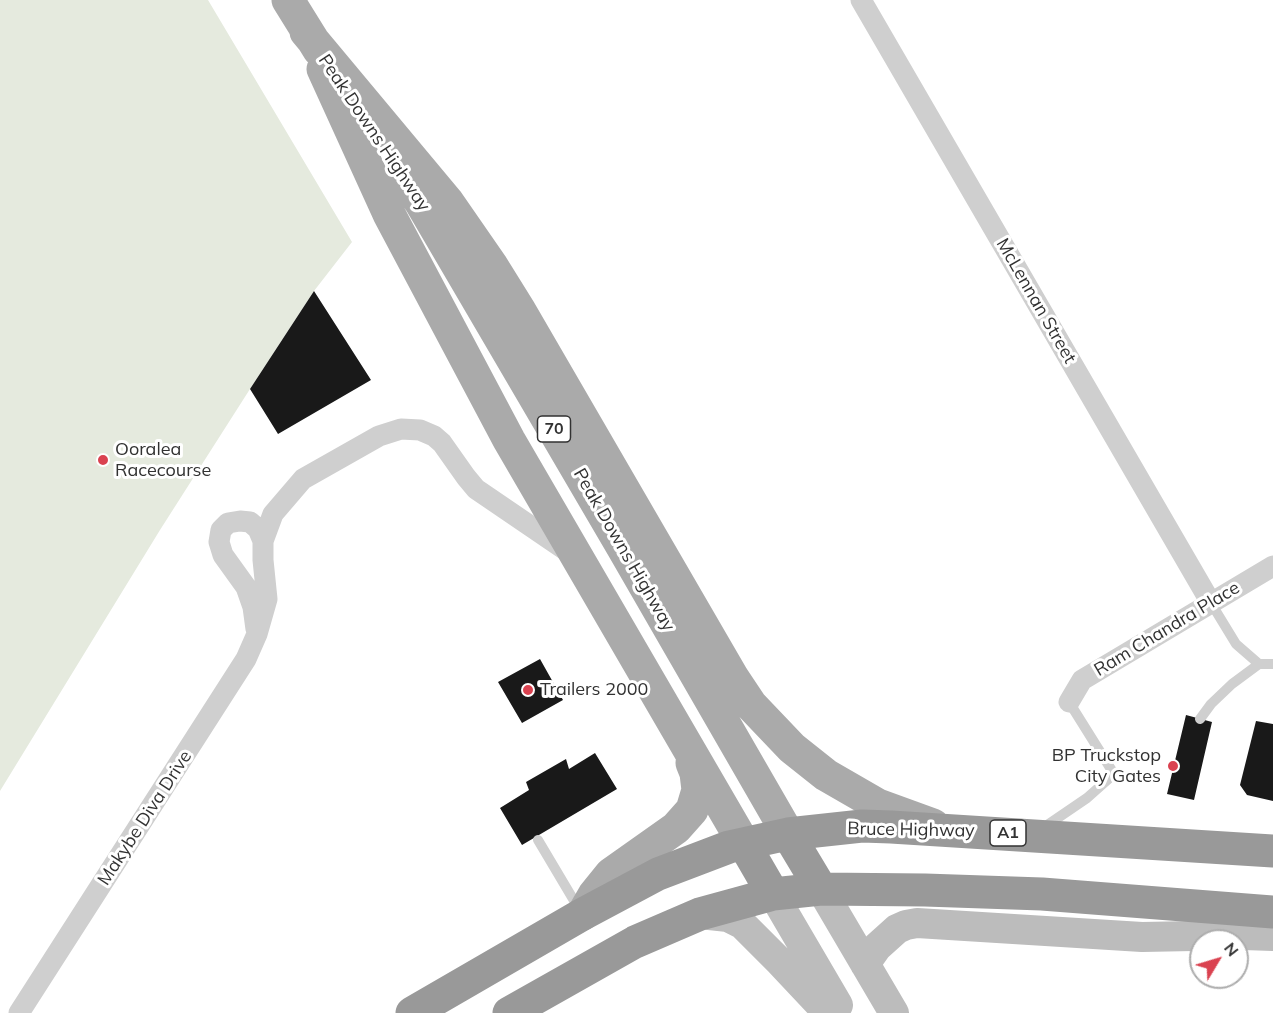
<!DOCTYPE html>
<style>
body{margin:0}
#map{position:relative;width:1273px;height:1013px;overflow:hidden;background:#fff;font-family:Mulish,sans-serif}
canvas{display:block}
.north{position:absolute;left:1189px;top:929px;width:60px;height:60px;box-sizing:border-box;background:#fff;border:2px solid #adadad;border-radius:50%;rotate:52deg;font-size:16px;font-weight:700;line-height:24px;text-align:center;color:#323232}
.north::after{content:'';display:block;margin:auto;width:21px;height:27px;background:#da4250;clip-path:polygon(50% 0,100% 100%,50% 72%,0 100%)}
</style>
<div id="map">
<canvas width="1273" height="1013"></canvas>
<div class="north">N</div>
</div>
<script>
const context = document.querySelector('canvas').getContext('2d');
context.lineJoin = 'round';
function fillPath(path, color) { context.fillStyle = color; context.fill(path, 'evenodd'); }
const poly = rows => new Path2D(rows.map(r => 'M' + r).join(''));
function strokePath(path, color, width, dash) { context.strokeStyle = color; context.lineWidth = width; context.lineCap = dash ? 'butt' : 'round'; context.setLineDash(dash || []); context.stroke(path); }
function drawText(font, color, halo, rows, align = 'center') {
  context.font = font + ' Mulish,sans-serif'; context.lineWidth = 6; context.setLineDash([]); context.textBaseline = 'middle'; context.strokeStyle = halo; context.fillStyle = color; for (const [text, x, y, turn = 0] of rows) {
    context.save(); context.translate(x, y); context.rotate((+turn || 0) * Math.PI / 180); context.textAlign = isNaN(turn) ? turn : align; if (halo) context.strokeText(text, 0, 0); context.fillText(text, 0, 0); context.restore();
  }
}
const green = poly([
 [0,0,208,0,352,242,314,291,250,389,160,530,0,791]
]);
const building = poly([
 [314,291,371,380,278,434,250,389],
 [540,659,563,700,522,723,498,682],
 [1186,715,1212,722,1194,800,1167,794],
 [1256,721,1273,724,1273,801,1247,795,1240,785],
 [595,753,617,789,522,845,500,808,529,790,526,782,566,759,569,769]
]);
const lane = poly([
 [1211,603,1236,644,1259,664],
 [1200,719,1211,704,1232,684,1259,664,1273,664],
 [1043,828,1087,798,1114,774,1069,702],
 [538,840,579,909]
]);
const street = poly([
 [861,0,1211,603],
 [256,629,253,607,246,587,223,555,219,542,221,530,228,523,240,521,250,522,258,529,263,541],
 [1069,702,1082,680,1273,566],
 [19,1013,246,659,257,634,267,599,263,560,263,541,273,514,303,479,379,436,401,429,420,430,434,436,442,443,466,477,476,489,567,551]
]);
const secondary = poly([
 [821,889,894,1013],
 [773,894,838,1005],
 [700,914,728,917,742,924,780,962,828,1013],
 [865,964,877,947,897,929,906,925,917,923,1142,937,1244,935,1273,936]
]);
const primary = poly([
 [288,0,319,50],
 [306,32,447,201,492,266,520,311,733,678,751,705,792,748,826,775,878,805,933,825],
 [323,69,389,214,509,440,744,844],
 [406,180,421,203,623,548,788,834],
 [583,914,594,895,611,874,676,828,692,810,698,790,696,773,692,763]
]);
const highway = poly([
 [788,834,821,889],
 [744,844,773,894],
 [412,1013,583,914,658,874,729,847,788,834,862,826,891,827,1273,851],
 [509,1013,635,942,700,914,773,894,821,889,925,890,1042,894,1273,912]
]);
const markers = [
 [103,460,6,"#da4250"],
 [528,690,6,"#da4250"],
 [1173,766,6,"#da4250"]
];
const shields = [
 [554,429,33],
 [1008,833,36]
];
const shieldNames = [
 ["70",554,429],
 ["A1",1008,833]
];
const streetNames = [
 ["Peak Downs Highway",374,133,56],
 ["McLennan Street",1036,301,60],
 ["Peak Downs Highway",624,550,60],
 ["Ram Chandra Place",1167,629,-31],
 ["Makybe Diva Drive",145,818,-57],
 ["Bruce Highway",911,830,1]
];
const poiNames = [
 ["Ooralea",115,450],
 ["Racecourse",115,471],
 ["Trailers 2000",540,690],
 ["BP Truckstop",1161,756,"right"],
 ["City Gates",1161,777,"right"]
];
fillPath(green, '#e5eade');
fillPath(building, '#191919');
strokePath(lane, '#cfcfcf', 10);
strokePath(street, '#cfcfcf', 21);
strokePath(secondary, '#bcbcbc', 30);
strokePath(primary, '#aaa', 33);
strokePath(highway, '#999', 33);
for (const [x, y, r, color] of markers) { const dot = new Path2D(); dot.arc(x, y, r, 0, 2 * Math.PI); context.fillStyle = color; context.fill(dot); strokePath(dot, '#fff', 2); }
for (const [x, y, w] of shields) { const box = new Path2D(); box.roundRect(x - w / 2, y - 13, w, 26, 4.5); context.fillStyle = '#fff'; context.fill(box); strokePath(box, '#323232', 1.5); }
drawText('bold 16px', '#323232', null, shieldNames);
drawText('18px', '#323232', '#fff', streetNames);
drawText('18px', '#323232', '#fff', poiNames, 'left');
</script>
